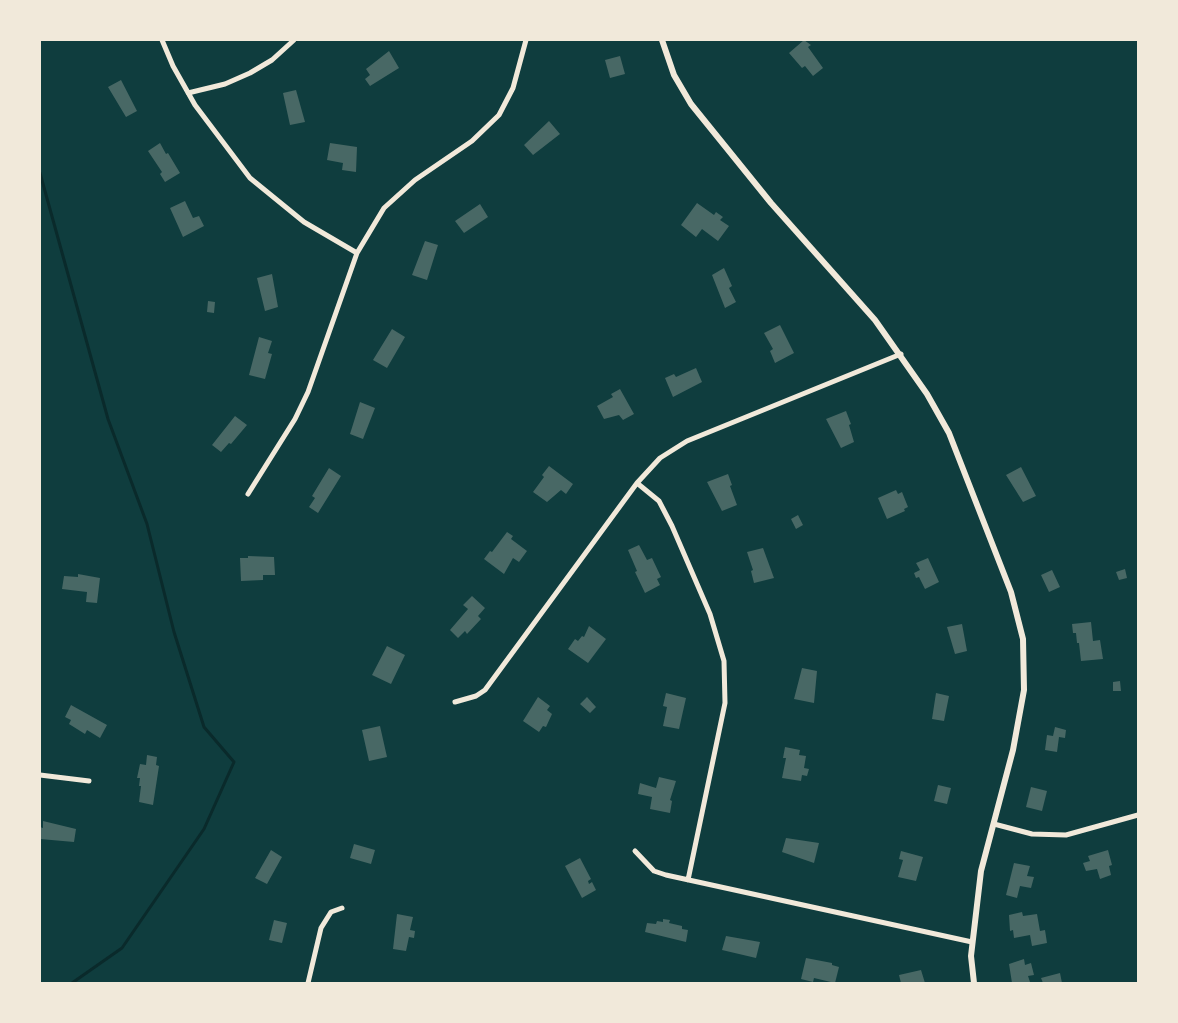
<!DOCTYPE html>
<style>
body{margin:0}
#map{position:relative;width:1178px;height:1023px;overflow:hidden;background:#0f3d3e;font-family:"Space Grotesk",sans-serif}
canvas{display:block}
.frame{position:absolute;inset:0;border:41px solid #f1e9da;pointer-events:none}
</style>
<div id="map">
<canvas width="1178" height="1023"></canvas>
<div class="frame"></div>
</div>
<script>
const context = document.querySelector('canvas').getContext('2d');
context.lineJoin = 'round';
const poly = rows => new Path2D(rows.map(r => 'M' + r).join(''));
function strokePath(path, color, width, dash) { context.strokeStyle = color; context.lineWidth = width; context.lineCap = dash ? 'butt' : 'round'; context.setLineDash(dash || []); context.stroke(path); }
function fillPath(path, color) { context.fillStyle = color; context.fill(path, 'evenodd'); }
const stream = poly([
 [40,173,108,419,147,524,174,632,204,727,234,762,204,829,122,948,72,983]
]);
const building = poly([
 [804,40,811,45,808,47,823,68,813,76,805,66,802,68,789,53],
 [389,51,399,68,370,86,365,79,370,75,366,69],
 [620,56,625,74,610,78,605,60],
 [121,80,137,111,126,117,108,87],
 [296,90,305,122,290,125,283,93],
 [549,121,560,134,533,155,524,145],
 [160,143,166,154,168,153,180,173,165,182,160,174,162,172,148,151],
 [330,143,357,147,356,172,342,170,343,163,327,160],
 [185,201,193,218,199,216,204,226,183,237,170,208],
 [697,203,714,215,716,212,723,217,720,220,729,226,718,241,702,229,696,237,681,225],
 [480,204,488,217,464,233,455,221],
 [425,241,438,245,427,280,412,275],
 [724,268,732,286,729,288,736,302,725,308,712,275],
 [272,274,278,307,265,311,257,278],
 [208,301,215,302,214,313,207,312],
 [780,325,794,353,775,363,770,351,773,349,764,333],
 [392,329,405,337,387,368,373,360],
 [259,337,272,341,268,353,272,354,265,379,249,375],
 [696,368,702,382,673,397,665,378,674,374,676,377],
 [620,389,634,414,623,420,619,415,604,419,597,406,613,397,611,394],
 [360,402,375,408,363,439,350,434],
 [846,411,851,424,849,425,854,442,841,448,826,419],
 [235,416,247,425,231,444,229,443,221,452,212,445],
 [549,466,573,484,566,494,561,490,547,502,533,492,544,477,542,475],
 [1021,467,1036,496,1023,502,1006,475],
 [329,468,341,476,318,513,309,507,315,498,312,496],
 [728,474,732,485,730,486,737,505,722,511,707,482],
 [896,490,898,494,902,492,908,507,904,509,905,511,887,519,878,498],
 [798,515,803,525,796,529,791,519],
 [507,532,513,536,511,539,527,551,519,562,513,558,504,574,484,559,490,551,492,552],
 [639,545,647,560,652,558,661,577,657,579,660,585,645,593,635,572,637,571,628,550],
 [763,548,774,578,754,583,751,571,753,570,747,552],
 [248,556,274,557,275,575,263,575,263,580,241,581,240,558,248,558],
 [928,558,939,582,925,589,919,577,916,578,914,573,920,570,916,563],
 [1125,569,1127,578,1119,580,1116,572],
 [1052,570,1060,587,1049,592,1041,575],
 [78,574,100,578,97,603,86,602,87,592,62,589,64,576,78,577],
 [472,596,485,608,478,616,481,619,467,634,465,631,458,638,450,630,468,609,463,605],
 [1091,622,1093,641,1100,640,1103,659,1081,661,1079,643,1077,643,1076,633,1073,633,1072,624],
 [962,624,967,651,955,654,947,627],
 [589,626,606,639,588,663,568,649,575,639,578,641,582,636,584,637],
 [387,646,405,655,391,684,372,675],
 [802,668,817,671,814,703,794,699],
 [1120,681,1121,691,1113,691,1113,682],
 [666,693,686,698,679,729,663,726,667,707,663,706],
 [936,693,949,696,944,721,932,719],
 [538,697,550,706,547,710,552,714,546,727,543,726,539,732,523,721],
 [587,697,596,707,590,713,580,704],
 [71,705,107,725,100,738,87,730,85,734,69,724,71,720,65,717],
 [380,726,387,757,369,761,362,730],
 [1055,727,1066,730,1065,738,1059,737,1057,752,1045,750,1047,735,1053,736],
 [785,747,800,750,799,755,806,756,804,768,809,769,807,776,802,775,801,781,782,778,786,758,783,758],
 [147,755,157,757,156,765,159,766,153,805,139,802,141,786,139,786,140,778,137,778,140,764,146,765],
 [659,777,676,781,670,800,672,801,670,813,650,809,652,797,638,794,640,783,656,788],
 [938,785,951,788,947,804,934,801],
 [1031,787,1047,791,1042,811,1026,807],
 [43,821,76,829,74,842,40,839,40,827,43,828],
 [786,838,819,843,814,863,782,852],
 [354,844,375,850,371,864,350,858],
 [271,850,282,857,267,884,255,878],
 [1108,850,1112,865,1109,866,1111,875,1100,879,1097,869,1086,871,1083,863,1090,861,1088,856],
 [901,851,923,857,916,881,898,877,903,860,899,859],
 [580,858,591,879,588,881,589,884,592,882,596,890,582,898,565,866],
 [1014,863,1030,866,1027,876,1034,877,1031,888,1020,886,1017,898,1006,895],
 [1022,912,1023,916,1037,914,1040,931,1045,930,1047,943,1032,946,1030,935,1014,938,1013,930,1010,931,1009,915],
 [397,914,413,917,410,930,415,931,414,938,409,937,406,951,393,949],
 [663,919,670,920,669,923,682,926,682,929,688,930,686,942,645,932,647,923,656,924,657,921,663,922],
 [274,920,287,923,282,943,269,940],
 [726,936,760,942,756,958,722,950],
 [806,958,832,963,832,965,839,967,835,983,814,978,813,982,801,979],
 [1024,959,1025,965,1031,963,1034,975,1028,976,1030,982,1012,983,1009,964],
 [921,970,925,983,901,983,899,975],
 [1060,973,1062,983,1043,983,1041,978]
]);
const minor = poly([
 [162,40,173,66,195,105,250,178,304,222,357,253],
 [188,93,225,84,250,73,272,60,294,40],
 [637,483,659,501,672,526,710,614,724,661,725,703,688,880],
 [248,494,295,419,308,392,357,253,384,208,415,180,472,141,499,115,513,88,526,40],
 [455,702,476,696,485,690,637,483,660,458,687,441,901,354],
 [40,775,89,781],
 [994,824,1032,834,1066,835,1138,815],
 [635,851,654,871,666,875,972,942],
 [308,983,321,928,331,912,342,908]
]);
const tertiary = poly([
 [662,40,674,75,691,104,771,203,875,320,927,394,949,433,1011,592,1023,639,1024,690,1013,750,981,871,971,956,974,983]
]);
strokePath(stream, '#0a2a2b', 3);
fillPath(building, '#486865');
strokePath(minor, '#f1e9da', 5);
strokePath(tertiary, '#f1e9da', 6);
</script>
